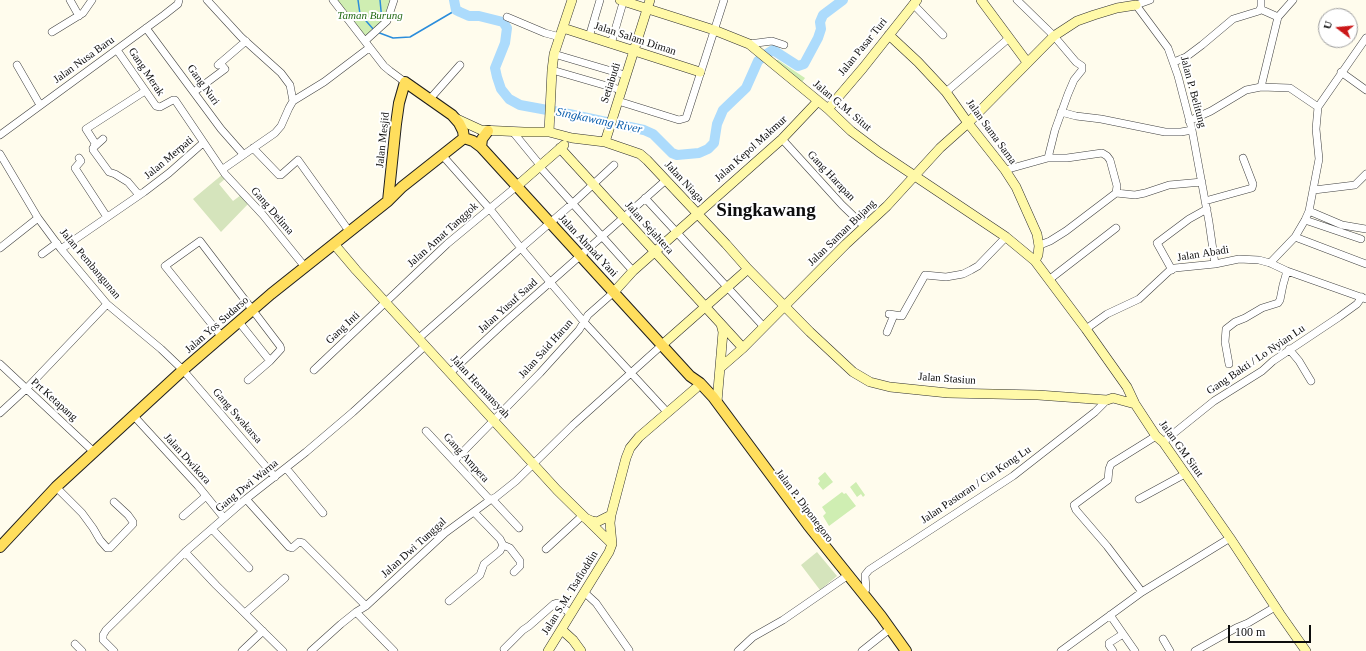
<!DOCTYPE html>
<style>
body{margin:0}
#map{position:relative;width:1366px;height:651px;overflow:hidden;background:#fffced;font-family:"Times New Roman",serif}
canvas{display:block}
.north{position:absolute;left:1318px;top:8px;width:40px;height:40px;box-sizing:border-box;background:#fff;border:1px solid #9e9e9e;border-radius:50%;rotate:286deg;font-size:11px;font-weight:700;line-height:16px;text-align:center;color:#0d0d0d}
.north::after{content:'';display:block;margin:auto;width:14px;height:18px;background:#cb1718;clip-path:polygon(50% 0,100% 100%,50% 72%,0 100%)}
.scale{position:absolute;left:1228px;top:625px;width:83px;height:18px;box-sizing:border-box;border:2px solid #0d0d0d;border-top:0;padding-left:5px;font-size:12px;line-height:14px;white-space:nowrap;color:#0d0d0d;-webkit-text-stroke:3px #fff;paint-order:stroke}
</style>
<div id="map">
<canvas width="1366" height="651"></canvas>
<div class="north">U</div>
<div class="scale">100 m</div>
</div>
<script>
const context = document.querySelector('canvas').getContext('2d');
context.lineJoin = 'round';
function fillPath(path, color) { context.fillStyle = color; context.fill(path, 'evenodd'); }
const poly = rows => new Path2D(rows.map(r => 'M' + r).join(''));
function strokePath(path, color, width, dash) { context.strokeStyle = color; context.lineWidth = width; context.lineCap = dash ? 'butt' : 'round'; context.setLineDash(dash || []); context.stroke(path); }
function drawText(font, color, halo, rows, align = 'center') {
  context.font = font + ' "Times New Roman",serif'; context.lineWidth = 4; context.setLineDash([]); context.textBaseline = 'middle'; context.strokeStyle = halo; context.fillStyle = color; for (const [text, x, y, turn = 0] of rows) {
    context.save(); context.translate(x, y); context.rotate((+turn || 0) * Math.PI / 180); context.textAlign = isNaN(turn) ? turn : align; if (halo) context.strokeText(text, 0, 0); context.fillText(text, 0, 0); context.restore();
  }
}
const green = poly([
 [337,0,395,0,386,24,369,43],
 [774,60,778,60,805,78,802,82],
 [825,472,833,482,823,490,818,484,820,481,818,478],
 [856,482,865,495,863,497,861,494,857,497,850,487],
 [842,492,844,494,846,493,856,506,829,526,823,516,826,513,822,507]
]);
const cemetery = poly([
 [223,174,226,178,219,184,233,201,241,195,249,203,221,232,193,199],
 [817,552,837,576,820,590,801,565]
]);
const stream = poly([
 [358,0,360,14,374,30],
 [380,0,382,21],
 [377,32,393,38,410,37,456,10]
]);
const river = poly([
 [454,0,456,10,460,12,469,16,479,16,503,22,507,28,505,43,495,68,497,77,501,89,509,99,520,105,569,114,644,130,653,134,672,153,677,155,699,153,708,149,714,143,717,124,723,110,746,88,758,61,765,55,773,50,798,66,804,64,818,38,821,29,820,22,823,15,843,0]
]);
const street = poly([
 [70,0,79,16],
 [207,0,241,37,281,73,290,85,293,101],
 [333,0,384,66,390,71,405,82],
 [1017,0,1054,36,1076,62,1082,66,1082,70,1074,80,1068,94,1055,130,1048,158],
 [1150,0,1136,5,1168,48,1178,76,1192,130,1209,222,1215,264],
 [913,4,943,35],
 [1260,9,1278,17],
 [507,17,545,33,560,37],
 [146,28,221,129,243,154],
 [52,32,83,13,92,0],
 [589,37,600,0],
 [365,41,387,21,394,0],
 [611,44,622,6],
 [749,44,772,41,784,45],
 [117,50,156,106,160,107,173,100,175,100,225,174,263,215,305,267],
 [554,54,625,75],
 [1174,62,1186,57,1202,45,1233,19,1259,11,1261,7,1261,0],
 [17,65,40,105],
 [218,65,246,41],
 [552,70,621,90],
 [1341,72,1366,90],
 [1261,87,1290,88,1318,107],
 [194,92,225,69,220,63],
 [946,92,1009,38],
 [429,100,460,65],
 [618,101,679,120,686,118,724,0],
 [1061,112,1076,116,1101,119,1165,132,1181,132,1192,130],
 [1189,121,1211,111,1246,90,1261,87,1278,17,1293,0],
 [513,132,540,165],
 [0,135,164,15,178,4,179,0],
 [782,139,842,205,865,227],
 [93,148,103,139],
 [253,148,279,175,281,175,298,160,349,231],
 [0,154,38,218,61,249,107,304,161,349,183,370,275,477],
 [442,155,489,208,521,248,573,203,614,165],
 [79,158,81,161,75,168,107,217],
 [539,166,633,271],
 [223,169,275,133,281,126,289,108,293,101,324,82,369,48],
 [1005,170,1048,158,1067,158,1102,153,1107,156,1110,160,1117,186,1116,193,1066,231,1050,241,1040,245],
 [1314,190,1355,185,1366,174],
 [1116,193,1135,195,1145,193,1169,185,1202,182],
 [139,195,128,182,115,174,109,172,93,150,95,143,86,129,145,91],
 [645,198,764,327],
 [1205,201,1252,188,1253,184,1243,158],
 [1309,211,1342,225,1366,229],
 [1305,220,1361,239],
 [1295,237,1366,264],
 [0,248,38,218],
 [61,249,144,192,169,173,203,143],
 [42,254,57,243],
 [1270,263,1295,237,1305,220,1309,211,1319,159,1316,129,1318,107,1366,38],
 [1172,270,1157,243,1189,219,1207,209],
 [1050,279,1116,228],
 [889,314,902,316,925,275,946,277,963,274,971,270,978,266,1006,237],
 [239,322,270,361],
 [1086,329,1107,314,1139,299,1169,271,1175,268,1215,264,1239,259,1259,260,1270,263,1287,271,1366,299],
 [887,332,894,315],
 [222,337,165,266,200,241,280,346,281,349,270,361,248,380],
 [419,338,521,248,584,322,667,412],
 [1289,349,1299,361,1311,381],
 [0,364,94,452],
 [1229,364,1225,342,1226,329,1235,322,1245,318,1262,308,1278,303,1280,300,1283,285,1287,271],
 [314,370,447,244,517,186],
 [450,373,504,323,666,180],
 [0,413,26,389,107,304],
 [133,415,198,486,224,518],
 [426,431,490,500],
 [1163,442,1214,401,1262,371,1273,361,1339,317,1357,304,1362,297],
 [454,461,540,373,579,330,588,315,614,292],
 [286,468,323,513],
 [56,487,82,513,93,528,100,540,107,548,110,548,133,524,133,522,128,515,114,502],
 [246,499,289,547,292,548,299,542,303,543,366,606],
 [492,499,519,528],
 [1139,499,1185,474],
 [183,516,206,496],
 [212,529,249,568],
 [503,545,510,548,520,561,520,566,514,572],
 [546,549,582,516],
 [185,552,216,585,283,651],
 [866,589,865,575,869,570,1013,476,1095,412,1107,400],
 [584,592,596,603,629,650],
 [1142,592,1107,546,1076,510,1074,505,1108,480,1109,469,1111,464,1156,436],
 [449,601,480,575,484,564,500,551,503,545,500,539,474,512],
 [356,612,394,651],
 [245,613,285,578],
 [1110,615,1135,651],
 [1163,639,1170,651],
 [75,644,82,651],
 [504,649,523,630,529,626,554,604,557,603,571,614],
 [114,651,103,640,103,635,106,630,185,552,246,499,306,452,353,412,425,346],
 [242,651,263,631],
 [311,651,341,624,356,612,366,606,445,533,490,500,496,497,516,481,573,425,662,345],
 [738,651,753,637,783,620,844,578],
 [862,651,886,632],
 [1061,651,1142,592,1230,538],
 [1113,651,1109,645,1109,643,1123,634],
 [1195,651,1236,628,1248,623,1275,607]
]);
const secondary = poly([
 [620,0,714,30,749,44,828,109,851,131,879,152,1006,237,1035,261,1086,329,1127,387,1135,404,1156,436,1163,442,1230,538,1280,614,1306,651],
 [981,0,1027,62],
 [563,28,700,72],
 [889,35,918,62,946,92,968,123,1005,170,1016,187,1037,234,1039,246,1038,255,1035,261],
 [828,109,863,68,917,0],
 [455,118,481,130,524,132,549,132,572,138,605,142,640,154,647,160,726,244,748,269,810,332,853,372,870,382,890,387,948,393,1038,395,1107,400,1113,398,1135,404],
 [549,132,552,70,554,54,572,0],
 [605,142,650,0],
 [560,148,743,348],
 [517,186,564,145],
 [334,244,356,270,557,490,612,544],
 [614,292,633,271,782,139,818,101],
 [662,345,748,269],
 [720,368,743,348,846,244,887,206,940,148,968,123,1054,36,1077,21,1094,15,1117,8,1136,5],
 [717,402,723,332,721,324],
 [585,518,592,521,597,522,611,515],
 [562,630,573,640,581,651],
 [548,651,609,552,612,544,610,523,611,515,626,458,630,448,639,437,696,388]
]);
const primary = poly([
 [464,138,473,141,481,147,690,376,700,383,713,397,808,525,881,616,906,651],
 [481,147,482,139,488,131],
 [388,201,396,124,399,103,405,82,452,115,459,123,463,131,464,138],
 [0,547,56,487,183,370,271,294,388,201,402,187,464,138]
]);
const parkNames = [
 ["Taman Burung",370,16]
];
const streetNames = [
 ["Jalan Salam Diman",635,39,18],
 ["Jalan Pasar Turi",863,47,-51],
 ["Jalan Nusa Baru",84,60,-36],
 ["Gang Merak",146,72,56],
 ["Setiabudi",611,83,-72],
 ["Gang Nuri",203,85,54],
 ["Jalan P. Belitung",1193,92,75],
 ["Jalan G.M. Situt",842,106,40],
 ["Jalan Sama Sama",991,132,54],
 ["Jalan Mesjid",383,140,-84],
 ["Jalan Kepol Makmur",751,149,-42],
 ["Jalan Merpati",169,158,-40],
 ["Gang Harapan",831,176,47],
 ["Jalan Niaga",684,182,47],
 ["Gang Delima",272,211,49],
 ["Jalan Sejahtera",649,228,48],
 ["Jalan Saman Bujang",842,233,-44],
 ["Jalan Amat Tanggok",443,235,-42],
 ["Jalan Ahmad Yani",588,246,47],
 ["Jalan Abadi",1203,254,-9],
 ["Jalan Pembangunan",90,264,50],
 ["Jalan Yusuf Saad",508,306,-42],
 ["Jalan Yos Sudarso",217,325,-41],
 ["Gang Inti",343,328,-43],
 ["Jalan Said Harun",546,349,-48],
 ["Gang Bakti / Lo Nyian Lu",1256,360,-34],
 ["Jalan Stasiun",947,379,4],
 ["Jalan Hermansyah",480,387,47],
 ["Prt Ketapang",54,400,42],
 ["Gang Swakarsa",237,416,49],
 ["Jalan GM Situt",1181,449,54],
 ["Gang Ampera",466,458,48],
 ["Jalan Dwikora",187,459,48],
 ["Jalan Pastoran / Cin Kong Lu",976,485,-34],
 ["Gang Dwi Warna",247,486,-39],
 ["Jalan P. Diponegoro",804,506,53],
 ["Jalan Dwi Tunggal",414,548,-42],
 ["Jalan S.M. Tsafioddin",570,593,-58]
];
const waterNames = [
 ["Singkawang River",599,121,12]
];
const townNames = [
 ["Singkawang",766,211]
];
fillPath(green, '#cfeeb2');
fillPath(cemetery, '#d5e4bc');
strokePath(stream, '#2b8ddb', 1.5);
strokePath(river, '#acdbfc', 10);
strokePath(street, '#404040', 8);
strokePath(secondary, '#2f2f2f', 10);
strokePath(primary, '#1e1e1e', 12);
strokePath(street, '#fff', 7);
strokePath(secondary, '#fff9a8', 9);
strokePath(primary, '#ffde5d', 10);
drawText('italic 11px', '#256b17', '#fff', parkNames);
drawText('11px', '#0d0d0d', '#fff', streetNames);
drawText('italic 12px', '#0a5eac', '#fff', waterNames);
drawText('bold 19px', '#0d0d0d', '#fff', townNames);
</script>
